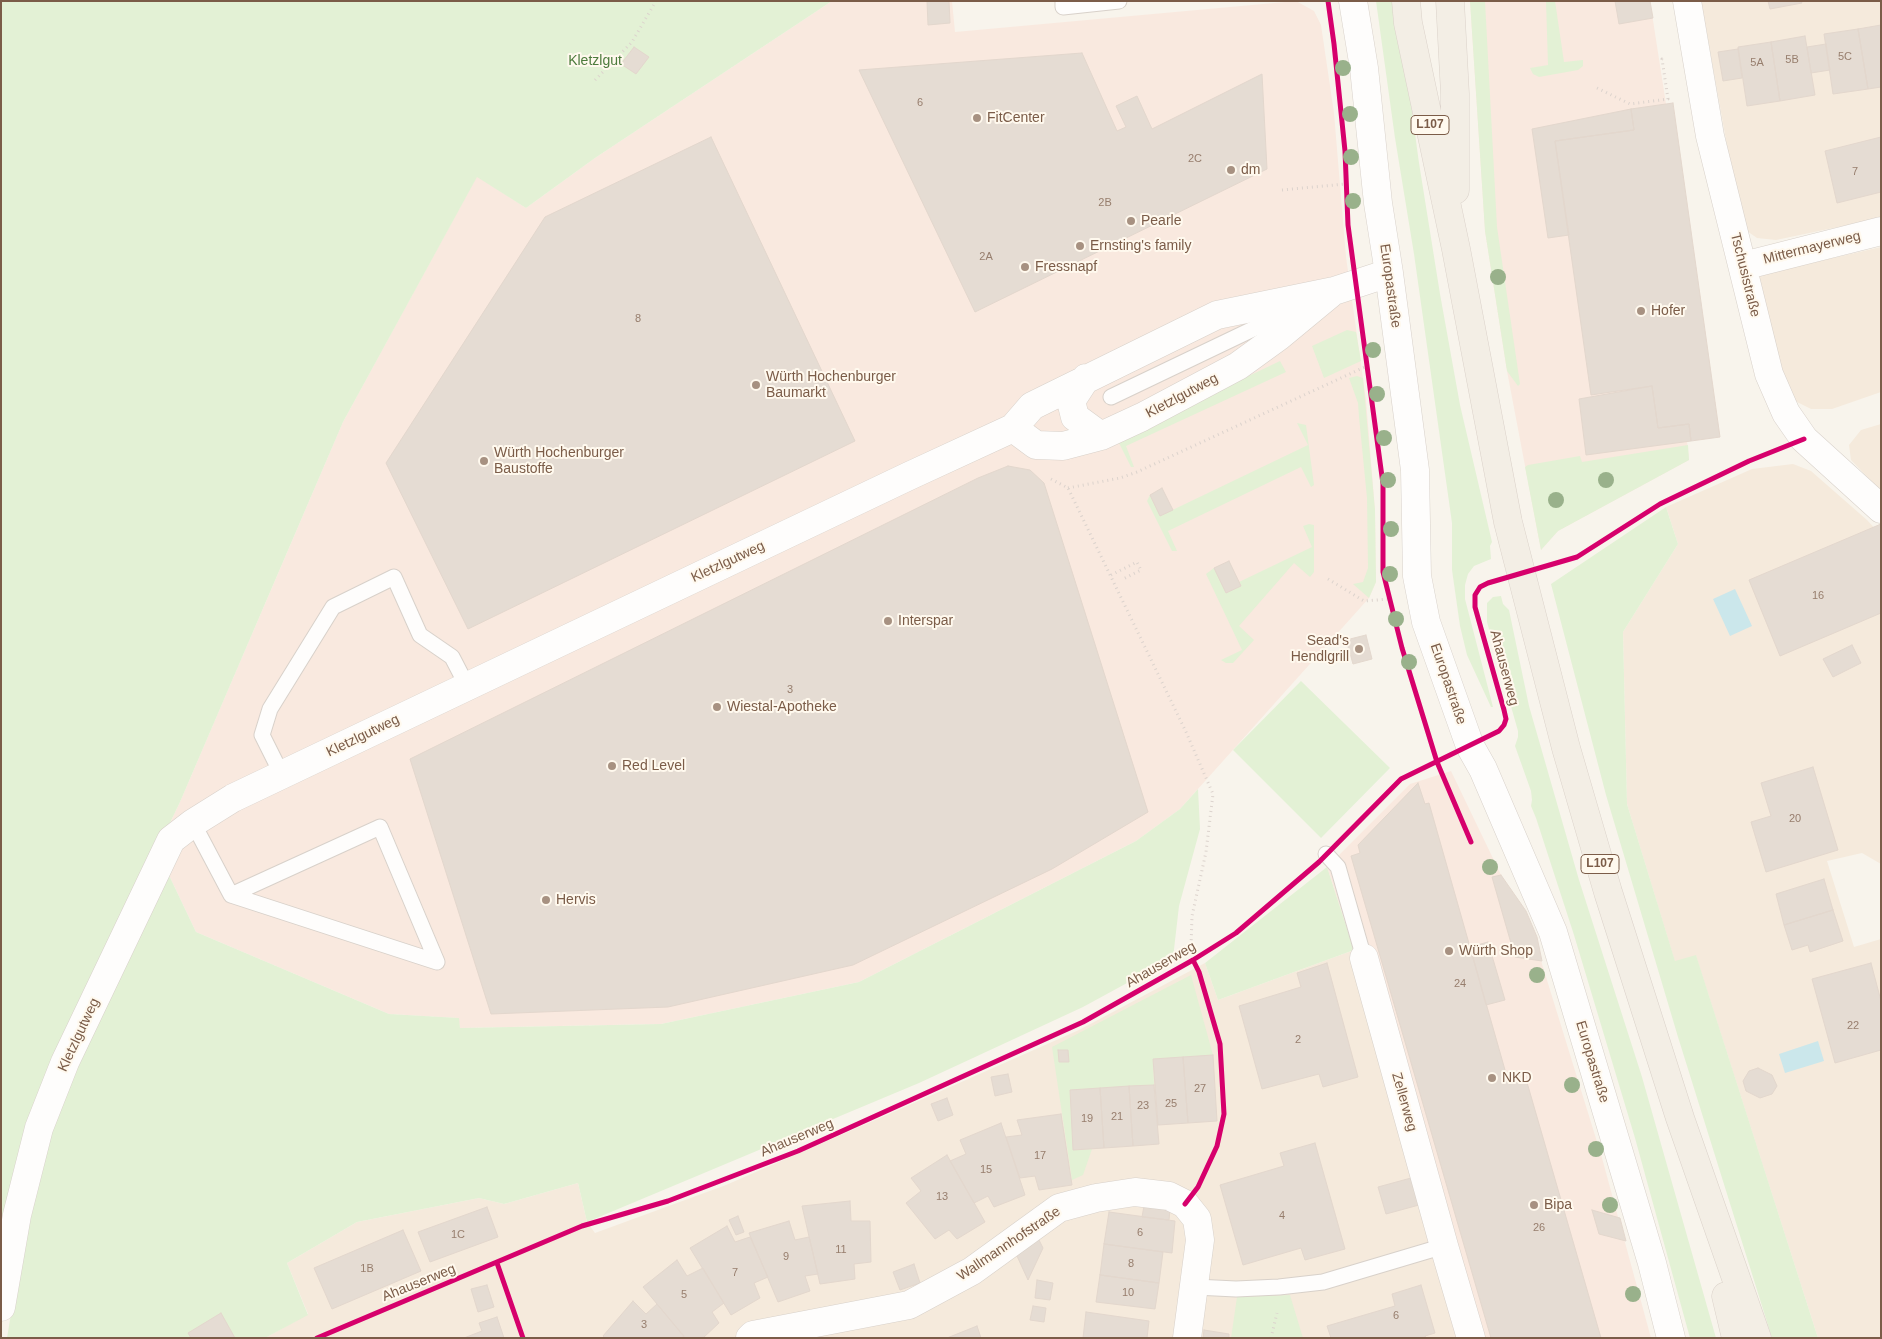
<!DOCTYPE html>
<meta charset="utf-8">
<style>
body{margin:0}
#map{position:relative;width:1882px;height:1339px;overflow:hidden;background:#f8f4ec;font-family:Arial,sans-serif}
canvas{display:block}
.frame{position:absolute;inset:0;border:2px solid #7b5c48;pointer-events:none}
</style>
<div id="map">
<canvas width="1882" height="1339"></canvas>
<div class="frame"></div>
</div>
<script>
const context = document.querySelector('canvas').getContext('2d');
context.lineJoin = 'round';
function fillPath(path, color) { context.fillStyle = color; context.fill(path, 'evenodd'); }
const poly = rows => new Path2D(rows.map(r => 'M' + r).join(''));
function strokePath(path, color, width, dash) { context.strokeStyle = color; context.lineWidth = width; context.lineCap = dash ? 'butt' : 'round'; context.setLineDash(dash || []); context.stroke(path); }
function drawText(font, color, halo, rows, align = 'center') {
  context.font = font + ' Arial,sans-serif'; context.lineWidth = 4; context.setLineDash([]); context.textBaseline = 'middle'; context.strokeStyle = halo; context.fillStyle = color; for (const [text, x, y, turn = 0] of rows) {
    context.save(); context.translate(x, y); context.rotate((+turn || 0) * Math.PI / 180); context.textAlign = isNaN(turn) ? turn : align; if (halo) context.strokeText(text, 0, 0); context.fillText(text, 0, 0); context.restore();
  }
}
const residential = poly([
 [1701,1,1881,1,1881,218,1776,240,1757,238,1744,229,1728,151],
 [1881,247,1881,392,1832,409,1811,409,1797,402,1784,391,1777,366,1759,275],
 [1881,424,1881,491,1851,460,1849,445,1861,430],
 [1793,464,1811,471,1867,520,1881,535,1881,864,1862,853,1827,861,1854,947,1881,939,1881,1338,1818,1338,1696,956,1675,962,1627,804,1623,632,1678,544,1666,507,1752,469],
 [1354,950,1461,1338,265,1338,308,1314,287,1263,357,1222,479,1198,504,1204,578,1183,587,1222,595,1233,726,1185,889,1114,1079,1030,1205,963,1218,1000]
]);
const commercial = poly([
 [832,1,952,1,955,32,1296,1,1314,11,1321,25,1334,113,1346,257,1366,400,1375,510,1376,582,1369,598,1180,809,1136,841,859,982,661,1024,460,1028,458,1018,389,1014,196,932,157,850,180,802,343,422,477,176,526,208,595,158],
 [1470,1,1650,1,1666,104,1673,103,1720,437,1687,441,1689,460,1558,531,1541,550,1507,371,1485,231],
 [1451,771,1501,875,1537,937,1542,964,1602,1158,1651,1338,1461,1338,1354,950,1327,867,1410,784]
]);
const green = poly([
 [1,1,832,1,595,158,526,208,477,177,343,422,180,802,157,850,1,1247],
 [1376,1,1397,1,1419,163,1440,294,1460,405,1492,542,1490,546,1491,559,1474,566,1468,574,1465,585,1465,599,1493,707,1491,707,1467,655,1460,626,1452,570,1452,523,1414,254,1395,138],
 [1470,1,1485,1,1497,227,1520,384,1518,386,1507,371,1485,231],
 [1546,1,1555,1,1564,62,1583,60,1583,66,1578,70,1539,77,1533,74,1530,68,1548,65],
 [1347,330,1356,332,1361,361,1324,378,1312,346],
 [1280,361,1286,372,1126,446,1134,467,1131,467,1117,439],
 [1357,376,1363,378,1375,510,1376,582,1369,598,1353,584,1363,582,1368,568,1367,498,1359,417,1358,403,1349,378],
 [1297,423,1306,425,1314,485,1311,487,1301,467,1168,531,1177,551,1172,551,1147,501,1150,495,1160,516,1308,445],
 [1688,445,1689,460,1558,531,1541,550,1525,467,1528,465,1580,456,1582,462],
 [1666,507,1678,544,1623,632,1627,804,1675,961,1696,955,1818,1338,1772,1338,1678,1037,1606,795,1551,584],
 [1309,524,1314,525,1314,572,1310,577,1294,563,1239,626,1254,640,1233,663,1226,663,1221,660,1242,650,1206,574,1214,568,1226,593,1241,586,1239,582,1312,547,1303,526],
 [1501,596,1503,604,1509,610,1529,706,1579,880,1642,1077,1716,1338,1690,1338,1635,1138,1574,935,1536,818,1531,806,1532,800,1531,791,1515,746,1518,737,1518,731,1487,622,1487,603,1493,597],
 [1301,681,1390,768,1321,838,1233,750],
 [1198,789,1200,829,1179,906,1173,958,1083,1007,919,1083,587,1222,578,1183,504,1204,479,1198,357,1222,287,1263,308,1315,265,1338,7,1338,25,1230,48,1136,102,1003,166,869,196,932,389,1014,459,1018,460,1028,661,1024,859,982,1136,841,1180,809],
 [1327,867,1354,950,1218,1000,1205,963],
 [1191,975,1213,1055,1153,1059,1154,1085,1070,1090,1073,1150,1092,1149,1083,1175,1072,1180,1052,1047],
 [1290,1295,1303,1338,1231,1338,1237,1297]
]);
const water = poly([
 [1735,589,1752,626,1730,636,1713,599],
 [1818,1041,1824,1061,1785,1073,1779,1054]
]);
const building = poly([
 [927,1,949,1,950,23,928,25,927,1],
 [1615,1,1650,1,1653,18,1619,24,1615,1],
 [1768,1,1801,1,1802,3,1770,9,1768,1],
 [1881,25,1881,87,1868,89,1858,29,1881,25],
 [1858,29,1868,89,1833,94,1824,34,1858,29],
 [1805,36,1815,95,1780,101,1771,42,1805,36],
 [1771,42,1780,101,1747,106,1738,47,1771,42],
 [1826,44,1830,70,1811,73,1807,47,1826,44],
 [634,47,649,57,636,74,621,64,634,47],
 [1738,49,1742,78,1723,81,1718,52,1738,49],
 [1082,53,1117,131,1126,127,1116,106,1137,96,1152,129,1262,74,1267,169,975,312,859,70,1082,53],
 [1673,103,1720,437,1691,441,1689,424,1658,428,1652,386,1591,395,1555,141,1634,130,1631,109,1673,103],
 [1631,109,1634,130,1555,141,1569,235,1548,238,1532,129,1631,109],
 [711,137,855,441,468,629,386,463,545,217,711,137],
 [1881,137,1881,192,1837,203,1825,151,1881,137],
 [1652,386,1658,428,1689,424,1691,441,1586,455,1579,399,1652,386],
 [1008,466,1030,470,1044,483,1148,812,1052,869,853,965,668,1007,491,1014,410,759,978,478,1008,466],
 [1162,488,1173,510,1160,516,1150,495,1162,488],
 [1881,524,1881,613,1780,656,1749,580,1881,524],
 [1229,561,1241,586,1226,593,1214,568,1229,561],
 [1366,635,1372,659,1353,664,1346,640,1366,635],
 [1852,645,1861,663,1833,677,1823,659,1852,645],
 [1813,767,1838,850,1766,872,1751,822,1771,816,1761,783,1813,767],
 [1418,783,1425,804,1429,803,1509,1084,1526,1079,1601,1338,1491,1338,1351,856,1360,853,1358,845,1418,783],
 [1501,875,1526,911,1537,937,1542,961,1515,957,1492,877,1501,875],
 [1824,879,1833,910,1784,925,1776,894,1824,879],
 [1833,910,1843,941,1810,952,1808,945,1792,950,1784,925,1833,910],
 [1488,942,1505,1000,1486,1005,1470,947,1488,942],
 [1327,963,1358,1077,1323,1087,1319,1074,1262,1089,1239,1006,1301,987,1297,973,1327,963],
 [1871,963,1881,1001,1881,1050,1835,1063,1812,979,1871,963],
 [1058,1050,1068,1050,1069,1062,1059,1062,1058,1050],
 [1213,1055,1217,1121,1188,1123,1183,1057,1213,1055],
 [1183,1057,1188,1123,1158,1125,1153,1059,1183,1057],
 [1758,1068,1772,1075,1777,1086,1772,1094,1760,1098,1746,1091,1743,1081,1749,1071,1758,1068],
 [1008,1074,1012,1092,995,1096,991,1077,1008,1074],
 [1154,1085,1159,1144,1133,1146,1129,1086,1154,1085],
 [1129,1086,1133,1146,1104,1148,1100,1088,1129,1086],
 [1100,1088,1104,1148,1073,1150,1070,1090,1100,1088],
 [947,1098,953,1115,938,1121,931,1104,947,1098],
 [1061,1114,1072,1185,1039,1190,1035,1176,1020,1178,1006,1137,1022,1135,1017,1120,1061,1114],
 [1001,1123,1025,1195,994,1207,988,1196,974,1203,950,1161,966,1154,960,1140,1001,1123],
 [1315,1143,1345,1249,1305,1260,1301,1248,1243,1265,1220,1185,1284,1166,1280,1153,1315,1143],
 [947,1155,985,1222,957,1239,949,1230,935,1239,906,1203,921,1191,911,1178,947,1155],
 [1411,1178,1419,1205,1386,1214,1378,1187,1411,1178],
 [850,1201,851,1221,870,1221,871,1262,854,1264,855,1279,820,1284,802,1206,850,1201],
 [1144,1206,1170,1210,1169,1220,1142,1217,1144,1206],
 [487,1207,498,1237,430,1262,418,1232,487,1207],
 [1592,1210,1620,1218,1626,1241,1599,1234,1592,1210],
 [1109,1212,1175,1221,1172,1253,1104,1244,1109,1212],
 [738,1216,744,1232,736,1235,729,1220,738,1216],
 [789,1221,795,1240,809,1237,818,1274,805,1276,810,1291,778,1302,749,1233,789,1221],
 [727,1226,735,1242,750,1237,768,1277,754,1283,760,1298,731,1315,690,1248,727,1226],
 [403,1230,421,1271,332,1309,314,1268,403,1230],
 [1038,1238,1043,1248,1028,1280,1017,1256,1038,1238],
 [1104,1244,1163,1252,1159,1283,1100,1275,1104,1244],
 [677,1260,687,1276,703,1268,724,1303,712,1312,719,1323,703,1338,685,1338,643,1287,677,1260],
 [914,1264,920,1283,900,1290,893,1272,914,1264],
 [1100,1275,1159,1283,1155,1309,1096,1302,1100,1275],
 [1037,1280,1053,1283,1050,1300,1035,1298,1037,1280],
 [487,1285,494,1307,478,1312,471,1289,487,1285],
 [1421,1285,1435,1333,1425,1336,1426,1338,1331,1338,1327,1326,1395,1306,1392,1294,1421,1285],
 [633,1301,646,1314,657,1304,684,1336,681,1338,605,1338,603,1336,633,1301],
 [1033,1306,1046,1308,1044,1322,1030,1320,1033,1306],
 [1086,1312,1149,1321,1147,1338,1083,1338,1086,1312],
 [221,1313,235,1338,191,1338,188,1333,221,1313],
 [497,1317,504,1338,464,1338,482,1331,479,1323,497,1317],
 [977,1326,981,1338,947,1338,977,1326],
 [1204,1330,1229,1334,1229,1338,1203,1338,1204,1330]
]);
const path = poly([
 [595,80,632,42,656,1],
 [1597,88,1630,104,1668,99,1662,59,1666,59],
 [1282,190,1345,184],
 [1051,479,1068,488,1186,732,1213,794,1206,852,1192,916,1191,948,1193,960],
 [1068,488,1120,478,1137,472,1367,366],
 [1111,575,1137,562,1141,570,1123,579],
 [1328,579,1364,601,1389,599],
 [1271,1338,1277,1313]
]);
const service = poly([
 [1063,1,1063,7,1119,1],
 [1111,397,1299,307],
 [282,775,262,735,270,709,333,607,394,577,420,635,452,657,467,686],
 [193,823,231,895,437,962],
 [1326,854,1338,867,1364,958],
 [231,895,380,827,437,962],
 [1195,1287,1236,1289,1279,1287,1323,1282,1444,1246]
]);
const minor = poly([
 [1353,1,1364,68,1378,203,1389,273,1415,470,1417,576,1426,622,1470,746,1483,769,1553,932,1652,1263,1671,1338],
 [1687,1,1710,136,1769,374,1786,413,1804,439,1881,509],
 [1743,266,1881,231],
 [1086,378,1071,401,1075,417,1101,436],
 [1013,428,1036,445,1063,446,1101,436,1142,417,1238,366,1278,337,1330,294],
 [1364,958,1444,1246,1471,1338],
 [1,1307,17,1215,39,1128,65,1062,171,840,193,823,233,798,909,476,1013,428,1032,406,1217,315,1334,291,1389,273],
 [750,1338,753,1335,909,1305,972,1271,1059,1208,1096,1198,1135,1192,1169,1196,1185,1204,1197,1219,1200,1240,1187,1338]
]);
const primary = poly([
 [1406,1,1408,23,1456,249,1508,522,1566,748,1608,892,1680,1118,1757,1338],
 [1450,1,1455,94,1455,190],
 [1726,1296,1736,1338]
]);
const cycleway = poly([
 [1328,1,1334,44,1345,151,1348,225,1383,484,1383,572,1402,648,1437,762,1471,842],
 [1185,1204,1198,1187,1217,1146,1224,1114,1220,1044,1199,972,1193,960],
 [497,1263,523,1338],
 [317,1338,582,1226,668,1201,798,1151,1083,1022,1193,960,1236,933,1319,862,1401,779,1499,731,1504,725,1506,719,1504,710,1475,607,1475,595,1480,587,1488,583,1577,557,1660,504,1749,461,1804,439]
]);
const trees = [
 [1343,68],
 [1350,114],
 [1351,157],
 [1353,201],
 [1498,277],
 [1373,350],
 [1377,394],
 [1384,438],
 [1388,480],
 [1606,480],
 [1556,500],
 [1391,529],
 [1390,574],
 [1396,619],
 [1409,662],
 [1490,867],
 [1537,975],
 [1572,1085],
 [1596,1149],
 [1610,1205],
 [1633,1294]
];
const markers = [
 [977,118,5,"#a79181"],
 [1231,170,5,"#a79181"],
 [1131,221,5,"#a79181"],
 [1080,246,5,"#a79181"],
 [1025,267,5,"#a79181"],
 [1641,311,5,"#a79181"],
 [756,385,5,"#a79181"],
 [484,461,5,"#a79181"],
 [888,621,5,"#a79181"],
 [1359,649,5,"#a79181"],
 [717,707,5,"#a79181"],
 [612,766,5,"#a79181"],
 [546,900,5,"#a79181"],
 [1449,951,5,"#a79181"],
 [1492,1078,5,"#a79181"],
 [1534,1205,5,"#a79181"]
];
const numberNames = [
 ["5C",1845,57],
 ["5B",1792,60],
 ["5A",1757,63],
 ["6",920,103],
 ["2C",1195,159],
 ["7",1855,172],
 ["2B",1105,203],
 ["2A",986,257],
 ["8",638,319],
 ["16",1818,596],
 ["3",790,690],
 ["20",1795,819],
 ["24",1460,984],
 ["22",1853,1026],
 ["2",1298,1040],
 ["27",1200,1089],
 ["25",1171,1104],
 ["23",1143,1106],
 ["21",1117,1117],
 ["19",1087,1119],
 ["17",1040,1156],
 ["15",986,1170],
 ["13",942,1197],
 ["4",1282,1216],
 ["26",1539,1228],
 ["6",1140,1233],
 ["1C",458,1235],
 ["11",841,1250],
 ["9",786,1257],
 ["8",1131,1264],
 ["1B",367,1269],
 ["7",735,1273],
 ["10",1128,1293],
 ["5",684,1295],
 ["6",1396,1316],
 ["3",644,1325]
];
const shields = [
 [1430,125,38],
 [1600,864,38]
];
const shieldNames = [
 ["L107",1430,125],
 ["L107",1600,864]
];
const parkNames = [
 ["Kletzlgut",595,61]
];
const poiNames = [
 ["FitCenter",987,118],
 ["dm",1241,170],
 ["Pearle",1141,221],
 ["Ernsting's family",1090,246],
 ["Fressnapf",1035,267],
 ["Hofer",1651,311],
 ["Würth Hochenburger",766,377],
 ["Baumarkt",766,393],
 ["Würth Hochenburger",494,453],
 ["Baustoffe",494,469],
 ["Interspar",898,621],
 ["Sead's",1349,641,"right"],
 ["Hendlgrill",1349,657,"right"],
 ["Wiestal-Apotheke",727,707],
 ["Red Level",622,766],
 ["Hervis",556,900],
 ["Würth Shop",1459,951],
 ["NKD",1502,1078],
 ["Bipa",1544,1205]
];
const streetNames = [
 ["Mittermayerweg",1812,248,-14],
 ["Tschusistraße",1745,275,76],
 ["Europastraße",1390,286,82],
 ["Kletzlgutweg",1182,396,-28],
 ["Kletzlgutweg",728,562,-25],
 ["Ahauserweg",1504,668,75],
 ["Europastraße",1448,684,71],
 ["Kletzlgutweg",363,736,-26],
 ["Ahauserweg",1161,965,-30],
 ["Kletzlgutweg",79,1035,-65],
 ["Europastraße",1592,1062,73],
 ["Zellerweg",1404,1102,74],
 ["Ahauserweg",797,1138,-23],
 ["Wallmannhofstraße",1009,1244,-34],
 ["Ahauserweg",419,1283,-22]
];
fillPath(residential, '#f5eadc');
fillPath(commercial, '#f9e9df');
fillPath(green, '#e3f1d5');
fillPath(water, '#cbe7eb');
fillPath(building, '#e5dcd3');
strokePath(building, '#e3d7cd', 1);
strokePath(service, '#d8d1ca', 17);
strokePath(minor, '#d8d1ca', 29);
strokePath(primary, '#dad1c9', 29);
strokePath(path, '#dcd3cd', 3, [1, 4]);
strokePath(service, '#fefdfc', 15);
strokePath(minor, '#fefdfc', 28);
strokePath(primary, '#f3eee5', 28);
strokePath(cycleway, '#d6006c', 5);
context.fillStyle = '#99b18b';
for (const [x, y] of trees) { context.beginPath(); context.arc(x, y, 8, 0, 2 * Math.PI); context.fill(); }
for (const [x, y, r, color] of markers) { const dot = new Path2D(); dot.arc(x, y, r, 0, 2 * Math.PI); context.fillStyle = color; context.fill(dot); strokePath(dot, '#fff9ee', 2); }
drawText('11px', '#977e6d', null, numberNames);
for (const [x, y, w] of shields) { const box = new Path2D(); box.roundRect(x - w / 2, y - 9.5, w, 19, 4); context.fillStyle = '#fff9ee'; context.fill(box); strokePath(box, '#7b5c48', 1); }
drawText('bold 12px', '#7b5c48', null, shieldNames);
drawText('14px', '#4c7b3c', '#fff9ee', parkNames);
drawText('14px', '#7b5c48', '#fff9ee', poiNames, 'left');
drawText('14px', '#7b5c48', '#fff9ee', streetNames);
</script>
